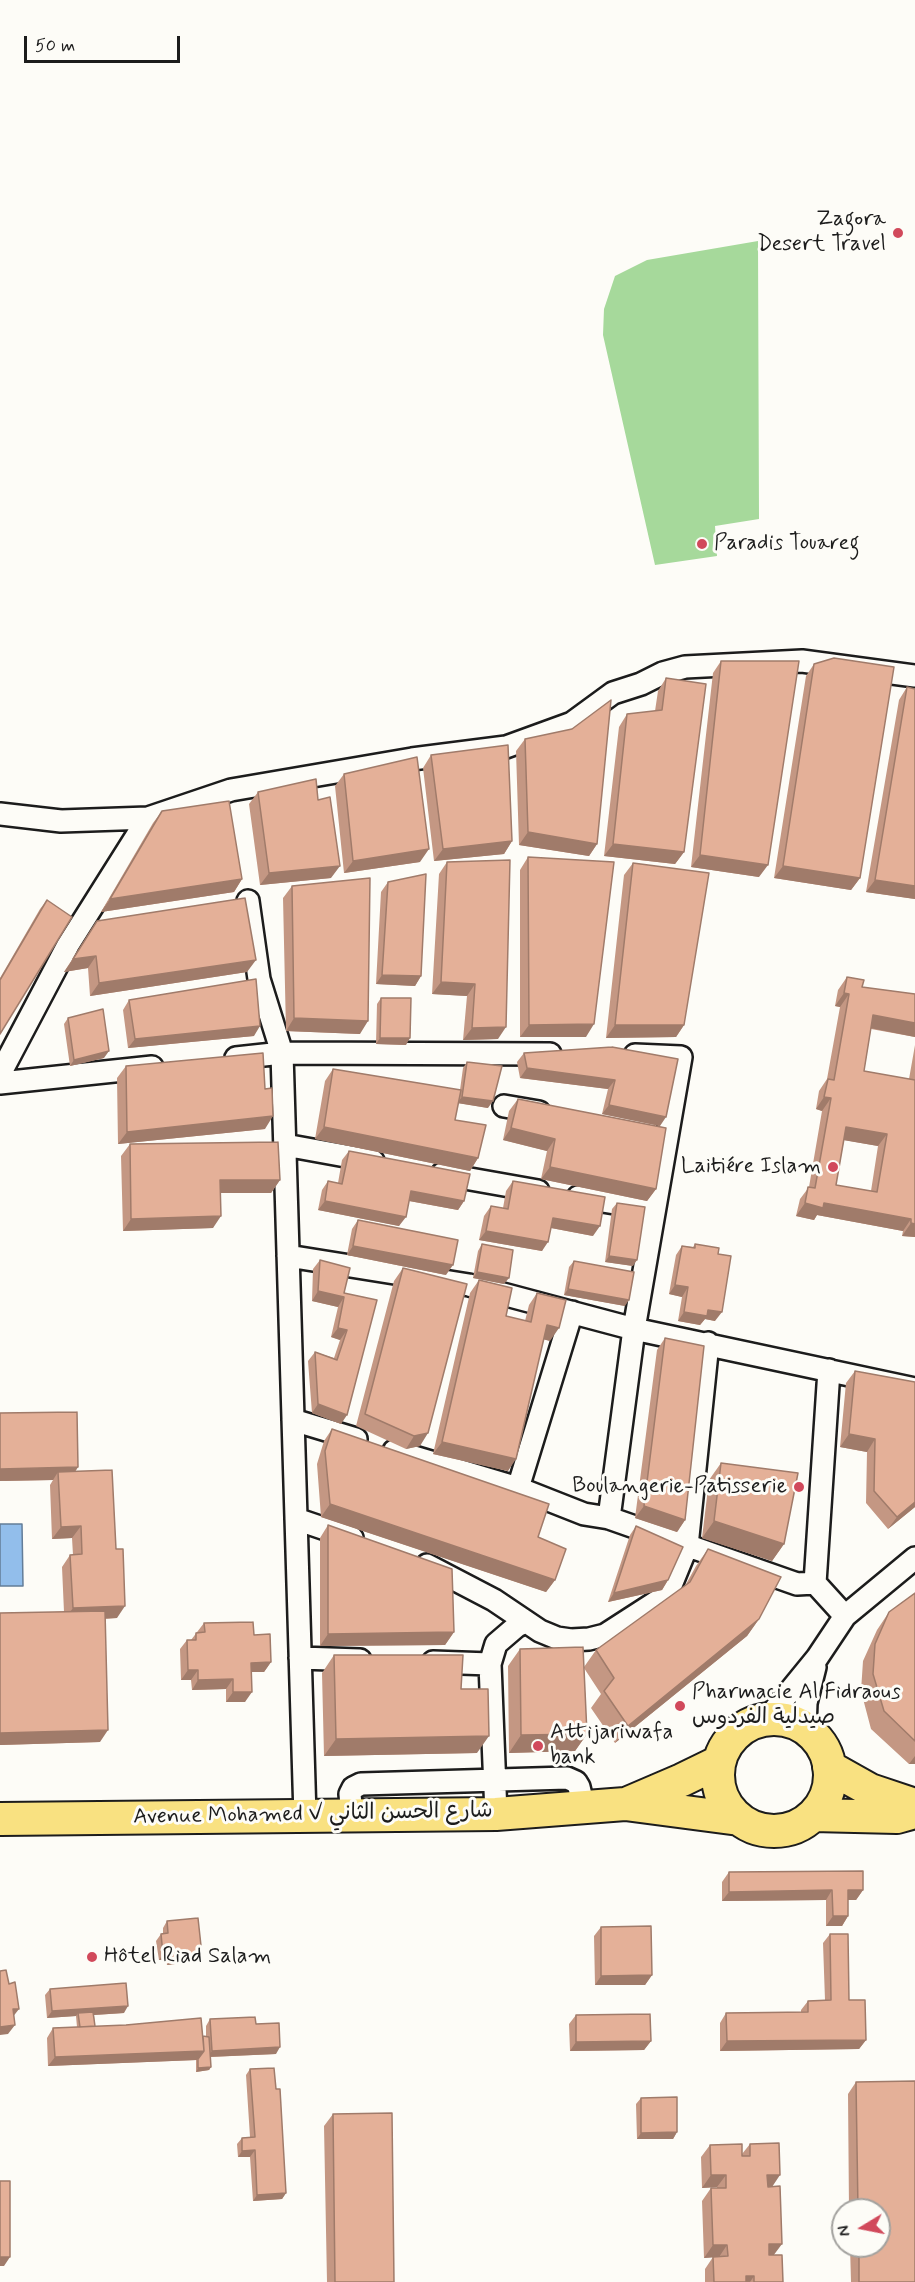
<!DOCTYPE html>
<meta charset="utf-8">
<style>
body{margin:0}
#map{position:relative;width:915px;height:2282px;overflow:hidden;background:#fdfcf7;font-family:Mynerve,sans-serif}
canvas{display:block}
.north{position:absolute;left:831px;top:2198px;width:60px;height:60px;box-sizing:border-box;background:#fdfcf7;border:2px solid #a3a29f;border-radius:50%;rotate:260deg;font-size:16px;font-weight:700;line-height:24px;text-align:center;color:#1c1c1c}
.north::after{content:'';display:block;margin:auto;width:21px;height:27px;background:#d1495b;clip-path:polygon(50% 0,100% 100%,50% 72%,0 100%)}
.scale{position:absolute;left:24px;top:36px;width:156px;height:27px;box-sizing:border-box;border:3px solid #1c1c1c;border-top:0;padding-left:8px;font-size:18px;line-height:21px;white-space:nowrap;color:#1c1c1c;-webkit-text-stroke:4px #fdfcf7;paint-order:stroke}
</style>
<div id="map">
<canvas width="915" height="2282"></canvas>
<div class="north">N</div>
<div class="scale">50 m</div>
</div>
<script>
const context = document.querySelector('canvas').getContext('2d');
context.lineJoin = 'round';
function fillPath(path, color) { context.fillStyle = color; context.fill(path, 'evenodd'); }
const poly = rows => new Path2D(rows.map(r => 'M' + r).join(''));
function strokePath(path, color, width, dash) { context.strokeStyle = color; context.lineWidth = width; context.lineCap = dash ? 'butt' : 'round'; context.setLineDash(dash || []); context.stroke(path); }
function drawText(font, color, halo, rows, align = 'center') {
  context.font = font + ' Mynerve,"Playpen Sans Arabic",sans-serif'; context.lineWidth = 6; context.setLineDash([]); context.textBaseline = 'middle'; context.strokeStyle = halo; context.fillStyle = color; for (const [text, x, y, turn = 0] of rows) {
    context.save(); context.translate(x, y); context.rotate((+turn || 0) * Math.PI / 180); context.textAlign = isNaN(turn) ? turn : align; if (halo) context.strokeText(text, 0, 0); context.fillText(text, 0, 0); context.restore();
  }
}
const green = poly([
 [758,241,759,519,715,526,717,556,655,565,603,335,604,309,615,276,647,260]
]);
const water = poly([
 [0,1524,22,1524,23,1586,0,1586,0,1524]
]);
const minor = poly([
 [0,814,61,821,148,818,231,790,412,759,506,747,572,723,613,693,641,684,663,673,685,667,802,661,915,676],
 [248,901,259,979,282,1053,305,1816],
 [236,1058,282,1053,550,1054],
 [0,1074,68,945,148,818],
 [0,1083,152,1067],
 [504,1106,539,1112],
 [285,1145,373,1161],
 [442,1174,538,1191],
 [578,1197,645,1208],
 [288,1256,469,1285,634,1329,915,1389],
 [293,1420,356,1439],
 [394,1451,518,1488,584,1514,609,1518,797,1584,815,1583,845,1616],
 [518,1488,572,1312],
 [609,1518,634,1329,681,1057,635,1055],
 [296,1519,352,1538],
 [427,1565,494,1600,540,1631,557,1638,571,1640,589,1639,605,1635,667,1595,687,1546,708,1343],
 [815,1583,829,1370],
 [300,1658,360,1660],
 [433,1662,490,1664],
 [768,1718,817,1658,845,1616,915,1558],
 [805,1728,806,1703,815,1667],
 [496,1814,490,1664,496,1644,517,1626,526,1622],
 [352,1816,350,1794,353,1788,361,1784,567,1778,576,1782,579,1787,584,1808]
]);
const primary = poly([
 '718 1775a56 56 0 1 1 112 0a56 56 0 1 1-112 0Z',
 [829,1767,870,1790,915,1805],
 [626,1804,682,1780,719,1762],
 [813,1815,897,1817,915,1812],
 [0,1819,496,1814,625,1804,739,1819]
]);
const wall = poly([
 [721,661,759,877,691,867,713,673],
 [814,664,860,878,851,890,774,878,806,676],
 [666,678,684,852,675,864,604,856,619,727,627,714,655,711,658,691],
 [907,687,915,689,915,899,866,892,899,700],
 [525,739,597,844,589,856,519,845,516,751],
 [431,755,512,841,504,854,434,861,423,768],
 [344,774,420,862,344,873,335,786],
 [258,792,318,800,331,878,260,885,249,804],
 [162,811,242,879,234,892,101,912,153,823],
 [528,857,586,1037,520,1037,520,870],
 [447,862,498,1039,463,1040,467,996,432,994,439,874],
 [633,863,684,1025,676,1037,606,1038,624,875],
 [388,882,421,976,415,986,376,984,381,892],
 [292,886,360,1034,286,1031,283,898],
 [47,900,0,1034,0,978,40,909],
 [97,921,247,972,90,996,88,968,64,972],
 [847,977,862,987,915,994,915,1037,871,1029,864,1071,909,1079,915,1045,915,1237,902,1236,903,1231,817,1215,814,1220,796,1216,800,1199,809,1187,822,1111,816,1109,819,1091,827,1079,840,1007,835,1006,838,990],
 [844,1140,878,1146,871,1191,836,1185],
 [381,998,406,1045,376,1044,377,1004],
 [129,1000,254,1036,128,1048,123,1010],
 [68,1018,104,1058,70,1066,64,1024],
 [612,1047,660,1126,602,1114,608,1089,520,1078,517,1062,524,1053],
 [467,1062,488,1108,458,1103,455,1120,478,1158,470,1171,315,1139,325,1081,333,1069,460,1090,463,1068],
 [126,1066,265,1129,118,1144,117,1078],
 [518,1099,656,1189,647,1201,541,1179,547,1151,503,1140,509,1111],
 [130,1144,280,1180,271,1193,221,1193,213,1228,123,1231,121,1156],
 [349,1151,464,1201,458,1210,409,1201,399,1226,318,1210,322,1190,328,1181,338,1183,342,1160],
 [513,1181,593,1236,551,1228,542,1251,479,1240,484,1216,491,1206,503,1208,506,1191],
 [617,1203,633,1266,605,1262,612,1209],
 [358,1220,446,1275,347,1255,352,1229],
 [482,1244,504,1284,473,1278,478,1251],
 [695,1244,718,1254,715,1321,705,1319,700,1325,678,1321,682,1297,669,1294,676,1255,682,1246,693,1247],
 [320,1260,344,1293,377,1300,341,1424,312,1413,308,1361,315,1352,334,1358,340,1340,331,1337,338,1307,312,1301,313,1269],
 [574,1261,625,1306,564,1295,569,1267],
 [403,1268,420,1446,406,1449,356,1426,394,1281],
 [479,1280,506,1316,525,1321,529,1305,537,1293,550,1341,544,1339,508,1471,433,1454,470,1293],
 [665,1338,685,1520,677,1532,635,1518,657,1350],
 [855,1371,915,1382,915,1507,888,1529,866,1503,867,1452,840,1447,846,1383],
 [332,1429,538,1537,555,1580,546,1592,321,1517,317,1464,324,1441],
 [721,1463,784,1544,772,1561,702,1538,709,1480],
 [78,1467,75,1472,117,1618,105,1619,100,1742,0,1745,0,1613,64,1612,62,1567,70,1555,73,1555,72,1538,52,1539,50,1485,53,1480,0,1481],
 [328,1525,454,1632,445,1645,320,1646,320,1538],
 [636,1526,668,1580,662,1590,608,1602,630,1535],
 [708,1549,759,1619,747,1636,615,1743,591,1708,601,1694,584,1668,587,1734,575,1751,509,1753,508,1666,520,1649,584,1667,596,1650,685,1586,696,1566],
 [915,1593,915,1764,909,1764,871,1729,861,1691,863,1661,877,1630,889,1612],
 [204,1623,254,1635,271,1662,264,1672,251,1672,245,1702,226,1702,226,1689,192,1690,191,1680,181,1680,180,1649,187,1640,191,1640],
 [334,1655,461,1689,477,1753,324,1756,322,1673],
 [729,1872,863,1890,856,1900,848,1900,848,1916,842,1926,826,1926,826,1900,722,1901,722,1882],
 [167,1921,202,1955,198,1961,167,1965,166,1960,159,1960,156,1941,161,1934,163,1934,163,1928],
 [601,1927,652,1975,645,1985,595,1985,594,1936],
 [830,1934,849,2000,866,2040,859,2049,720,2051,720,2023,726,2013,801,2012,801,2010,808,2001,825,2000,823,1943],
 [50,1989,124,2013,94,2015,95,2026,206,2037,206,2026,210,2019,256,2024,276,2054,210,2057,211,2067,209,2070,196,2072,196,2060,48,2066,47,2038,53,2028,77,2027,76,2016,47,2018,45,1995],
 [576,2015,651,2041,644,2050,570,2051,569,2024],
 [250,2069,276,2089,286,2193,282,2199,253,2201,250,2157,238,2157,237,2144,242,2138,250,2137,246,2075],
 [856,2082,915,2282,851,2282,850,2246,879,2246,879,2210,849,2210,848,2094],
 [641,2098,677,2132,673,2139,637,2139,636,2104],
 [333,2114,394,2282,327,2282,324,2126],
 [750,2144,772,2187,774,2255,783,2282,705,2282,705,2269,713,2257,704,2258,702,2201,711,2188,717,2188,717,2187,702,2188,701,2157,710,2145,742,2154]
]);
const shadedWall = poly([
 [528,832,597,844,589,856,519,845],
 [512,841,504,854,434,861,443,849],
 [613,844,684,852,675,864,604,856],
 [429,849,420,862,344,873,353,861],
 [700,855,768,865,759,877,691,867],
 [340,866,331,878,260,885,269,873],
 [783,866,860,878,851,890,774,878],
 [242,879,234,892,101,912,110,899],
 [875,880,915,886,915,899,866,892],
 [96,956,88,968,64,972,73,959],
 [256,960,247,972,90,996,99,983],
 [382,975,421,976,415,986,376,984],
 [441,982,475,984,467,996,432,994],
 [844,993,849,994,840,1007,835,1006],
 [873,1015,915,1023,915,1037,865,1027],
 [294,1018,368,1021,360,1034,286,1031],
 [594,1024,586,1037,520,1037,529,1025],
 [615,1025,684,1025,676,1037,606,1038],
 [260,1026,254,1036,128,1048,135,1039],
 [506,1027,498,1039,463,1040,472,1028],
 [380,1038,410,1038,406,1045,376,1044],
 [109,1051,104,1058,70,1066,74,1060],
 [527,1068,615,1080,608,1089,520,1078],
 [462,1097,493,1101,488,1108,457,1103],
 [824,1097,831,1098,822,1111,816,1109],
 [609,1105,666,1117,660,1126,602,1114],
 [273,1116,265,1129,118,1144,127,1132],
 [324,1127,478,1158,470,1171,315,1139],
 [846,1127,887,1134,878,1146,837,1139],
 [511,1128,555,1139,547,1151,503,1140],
 [550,1167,656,1189,647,1201,541,1179],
 [220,1180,280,1180,271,1193,212,1193],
 [411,1191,464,1201,458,1210,404,1200],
 [325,1201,406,1217,399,1226,318,1210],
 [805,1203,824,1203,911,1219,903,1231,817,1215,814,1220,796,1216],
 [221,1216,213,1228,123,1231,131,1219],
 [553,1218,600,1226,593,1236,546,1227],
 [911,1223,915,1224,915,1237,902,1236],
 [486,1231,548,1242,542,1251,479,1240],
 [353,1246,453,1265,446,1275,347,1255],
 [609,1256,637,1260,633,1266,605,1262],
 [477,1272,509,1278,504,1284,473,1278],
 [675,1285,688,1287,682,1297,669,1294],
 [568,1289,629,1300,625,1306,564,1295],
 [318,1291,344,1297,338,1307,312,1301],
 [708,1310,722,1312,715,1321,705,1319,700,1325,678,1321,684,1312],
 [547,1325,559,1328,550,1341,538,1338],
 [338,1328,347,1330,340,1340,331,1337],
 [318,1404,347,1415,341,1424,312,1413],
 [428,1433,420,1446,406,1449,414,1436],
 [849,1434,875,1439,867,1452,840,1447],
 [442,1442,516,1459,508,1471,433,1454],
 [78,1467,69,1480,58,1472,53,1480,0,1481,0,1469],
 [915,1502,915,1507,888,1529,897,1517],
 [330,1504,555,1580,546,1592,321,1517],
 [644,1506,685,1520,677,1532,635,1518],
 [714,1521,784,1544,772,1561,702,1538],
 [81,1526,72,1538,52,1539,61,1527],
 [668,1580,662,1590,608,1602,614,1593],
 [125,1606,117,1618,64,1620,73,1608],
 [759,1619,747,1636,615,1743,628,1726],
 [454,1632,445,1645,320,1646,328,1634],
 [271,1662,264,1672,244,1672,251,1663],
 [188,1670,198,1670,191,1680,181,1680],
 [233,1679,226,1689,192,1690,198,1680],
 [233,1692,252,1692,245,1702,226,1702],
 [108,1730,100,1742,0,1745,0,1733],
 [587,1734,575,1751,509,1753,521,1735],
 [489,1736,477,1753,324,1756,336,1739],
 [915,1756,915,1764,909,1764],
 [832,1890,826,1900,722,1901,729,1892],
 [848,1890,863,1890,856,1900,841,1900],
 [833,1916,848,1916,842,1926,826,1926],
 [171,1953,166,1960,159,1960,163,1954],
 [202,1955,198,1961,167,1965,172,1959],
 [652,1975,645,1985,595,1985,601,1976],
 [128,2006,124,2013,78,2016,78,2013,76,2016,47,2018,52,2011],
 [13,2009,19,2009,12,2018],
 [15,2025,8,2034,0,2035,0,2027],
 [866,2040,859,2049,720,2051,727,2041],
 [651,2041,644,2050,570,2051,576,2042],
 [280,2047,276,2054,207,2057,212,2051],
 [204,2051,197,2060,48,2066,55,2057],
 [211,2067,209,2070,196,2072,198,2068],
 [677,2132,673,2139,637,2139,641,2133],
 [255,2150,250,2157,238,2157,242,2151],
 [711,2175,726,2175,717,2187,702,2188],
 [767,2175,780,2175,772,2187,758,2188],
 [286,2193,282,2199,253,2201,257,2195],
 [769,2244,782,2244,773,2256,761,2256],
 [713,2245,727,2245,719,2257,704,2258],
 [0,2257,10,2257,4,2266,0,2266],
 [746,2276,754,2276,750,2282,742,2282]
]);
const building = poly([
 [834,658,894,667,860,878,783,866,814,664,834,658],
 [721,661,799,661,768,865,700,855,721,661],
 [666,678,706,684,684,852,613,844,627,714,662,710,666,678],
 [907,687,915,689,915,886,875,880,907,687],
 [611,700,597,844,528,832,525,739,572,729,611,700],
 [508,745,512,841,443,849,431,755,508,745],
 [417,757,429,849,353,861,344,774,417,757],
 [316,779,318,800,330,797,340,866,269,873,258,792,316,779],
 [229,801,242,879,110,899,162,811,229,801],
 [528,857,614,862,594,1024,529,1025,528,857],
 [510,860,506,1027,472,1028,475,984,441,982,447,862,510,860],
 [633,863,709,873,684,1025,615,1025,633,863],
 [426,874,421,976,382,975,388,882,426,874],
 [370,878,368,1021,294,1018,292,886,370,878],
 [245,898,256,960,99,983,96,956,73,959,97,921,245,898],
 [47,900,72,917,0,1034,0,980,47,900],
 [847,977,864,980,862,987,915,994,915,1023,873,1015,864,1071,915,1080,915,1224,911,1223,911,1219,824,1203,823,1208,805,1203,808,1187,815,1188,831,1098,824,1097,828,1079,834,1080,849,994,844,993,847,977],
 [846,1127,887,1134,877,1192,836,1185,846,1127],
 [256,979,260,1026,135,1039,129,1000,256,979],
 [381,998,411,998,410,1038,380,1038,381,998],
 [103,1009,109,1051,74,1060,68,1018,103,1009],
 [612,1047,678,1059,666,1117,609,1105,615,1080,527,1068,524,1053,612,1047],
 [263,1053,265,1089,272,1088,273,1116,127,1132,126,1066,263,1053],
 [467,1062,502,1066,493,1101,462,1097,467,1062],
 [333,1069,461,1090,455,1120,486,1125,478,1158,324,1127,333,1069],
 [518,1099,666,1128,656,1189,550,1167,555,1139,511,1128,518,1099],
 [278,1142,280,1180,220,1180,221,1216,131,1219,130,1144,278,1142],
 [349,1151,470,1174,464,1201,411,1191,406,1217,325,1201,328,1181,342,1184,349,1151],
 [513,1181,605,1197,600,1226,553,1218,548,1242,486,1231,491,1206,508,1209,513,1181],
 [617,1203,645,1207,637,1260,609,1256,617,1203],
 [358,1220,458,1240,453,1265,353,1246,358,1220],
 [482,1244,513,1250,509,1278,477,1272,482,1244],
 [695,1244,719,1248,718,1254,731,1256,722,1312,708,1310,707,1316,684,1312,688,1287,675,1285,682,1246,695,1248,695,1244],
 [320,1260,350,1268,344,1293,377,1300,347,1415,318,1404,315,1352,337,1360,347,1330,338,1328,344,1297,318,1291,320,1260],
 [574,1261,634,1272,629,1300,568,1289,574,1261],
 [403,1268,467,1284,428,1433,414,1436,365,1414,403,1268],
 [479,1280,512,1288,506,1316,531,1322,537,1293,566,1300,559,1328,547,1325,516,1459,442,1442,479,1280],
 [665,1338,704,1346,685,1520,644,1506,665,1338],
 [855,1371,915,1382,915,1502,897,1517,874,1491,875,1439,849,1434,855,1371],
 [77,1412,78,1467,0,1469,0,1413,77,1412],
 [332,1429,549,1504,538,1537,566,1549,555,1580,330,1504,325,1451,332,1429],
 [721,1463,798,1473,784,1544,714,1521,721,1463],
 [112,1470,116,1549,123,1549,125,1606,73,1608,70,1555,82,1554,81,1526,61,1527,58,1472,112,1470],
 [328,1525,452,1569,454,1632,328,1634,328,1525],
 [636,1526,683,1547,668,1580,614,1593,636,1526],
 [708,1549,781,1577,759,1619,628,1726,604,1691,614,1678,596,1650,690,1582,708,1549],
 [915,1593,915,1741,884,1711,873,1674,875,1644,889,1612,915,1593],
 [105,1611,108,1730,0,1733,0,1613,105,1611],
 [253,1622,254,1635,270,1634,271,1662,251,1663,252,1692,233,1692,233,1679,198,1680,198,1670,188,1670,187,1640,196,1640,196,1633,205,1632,204,1623,253,1622],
 [583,1647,587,1734,521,1735,520,1649,583,1647],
 [334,1655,463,1655,461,1689,488,1689,489,1736,336,1739,334,1655],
 [863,1871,863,1890,848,1890,848,1916,833,1916,832,1890,729,1892,729,1872,863,1871],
 [198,1918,202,1955,172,1959,171,1953,163,1954,161,1934,168,1933,167,1921,198,1918],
 [651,1926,652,1975,601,1976,601,1927,651,1926],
 [830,1934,848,1934,849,2000,865,2000,866,2040,727,2041,726,2013,808,2012,808,2001,831,2000,830,1934],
 [6,1970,9,1984,15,1982,19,2009,13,2009,15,2025,0,2027,0,1971,6,1970],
 [126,1983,128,2006,52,2011,50,1989,126,1983],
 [93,2012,95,2026,80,2027,78,2013,93,2012],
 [650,2014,651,2041,576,2042,576,2015,650,2014],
 [255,2017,256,2024,279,2023,280,2047,212,2051,210,2019,255,2017],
 [201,2018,204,2051,55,2057,53,2028,126,2025,201,2018],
 [203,2036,209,2037,211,2067,198,2068,198,2059,204,2051,203,2036],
 [274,2068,276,2089,280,2089,286,2193,257,2195,255,2150,242,2151,242,2138,255,2137,250,2069,274,2068],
 [915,2081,915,2282,859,2282,859,2246,879,2246,879,2210,858,2210,856,2082,915,2081],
 [677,2097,677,2132,641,2133,641,2098,677,2097],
 [392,2113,394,2282,335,2282,333,2114,392,2113],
 [779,2143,780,2175,767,2175,768,2187,780,2186,782,2244,769,2244,769,2255,782,2255,783,2282,754,2282,754,2276,746,2276,746,2282,714,2282,713,2257,728,2256,727,2245,713,2245,711,2188,726,2188,726,2175,711,2175,710,2145,742,2144,742,2156,750,2156,750,2144,779,2143],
 [0,2181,10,2181,10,2257,0,2257,0,2181]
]);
const markers = [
 [898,233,6,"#d1495b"],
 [702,544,6,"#d1495b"],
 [833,1167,6,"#d1495b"],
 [799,1487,6,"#d1495b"],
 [680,1706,6,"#d1495b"],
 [538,1746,6,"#d1495b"],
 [92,1957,6,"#d1495b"]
];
const poiNames = [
 ["Zagora",886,220,"right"],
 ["Desert Travel",886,245,"right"],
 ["Paradis Touareg",714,544],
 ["Laitiére Islam",821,1167,"right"],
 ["Boulangerie-Patisserie",787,1487,"right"],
 ["Pharmacie Al Fidraous",692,1693],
 ["صيدلية الفردوس",692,1718],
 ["Attijariwafa",550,1733],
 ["bank",550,1758],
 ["Hôtel Riad Salam",104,1957]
];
const streetNames = [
 ["Avenue Mohamed V شارع الحسن الثاني",313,1815,-1]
];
fillPath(green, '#a6d99b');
fillPath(water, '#92beeb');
strokePath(water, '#637d98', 1.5);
strokePath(minor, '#1c1c1c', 26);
strokePath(primary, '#1c1c1c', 36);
strokePath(minor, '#fdfcf7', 21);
strokePath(primary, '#f9e181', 32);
fillPath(wall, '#c49783');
fillPath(shadedWall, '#a07b6a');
fillPath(building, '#e4b098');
strokePath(building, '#a07b6a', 1.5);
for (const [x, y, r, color] of markers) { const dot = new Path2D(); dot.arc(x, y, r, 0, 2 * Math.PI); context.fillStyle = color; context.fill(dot); strokePath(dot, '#fdfcf7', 2); }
drawText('22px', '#1c1c1c', '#fdfcf7', poiNames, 'left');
drawText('22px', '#1c1c1c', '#fdfcf7', streetNames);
</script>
